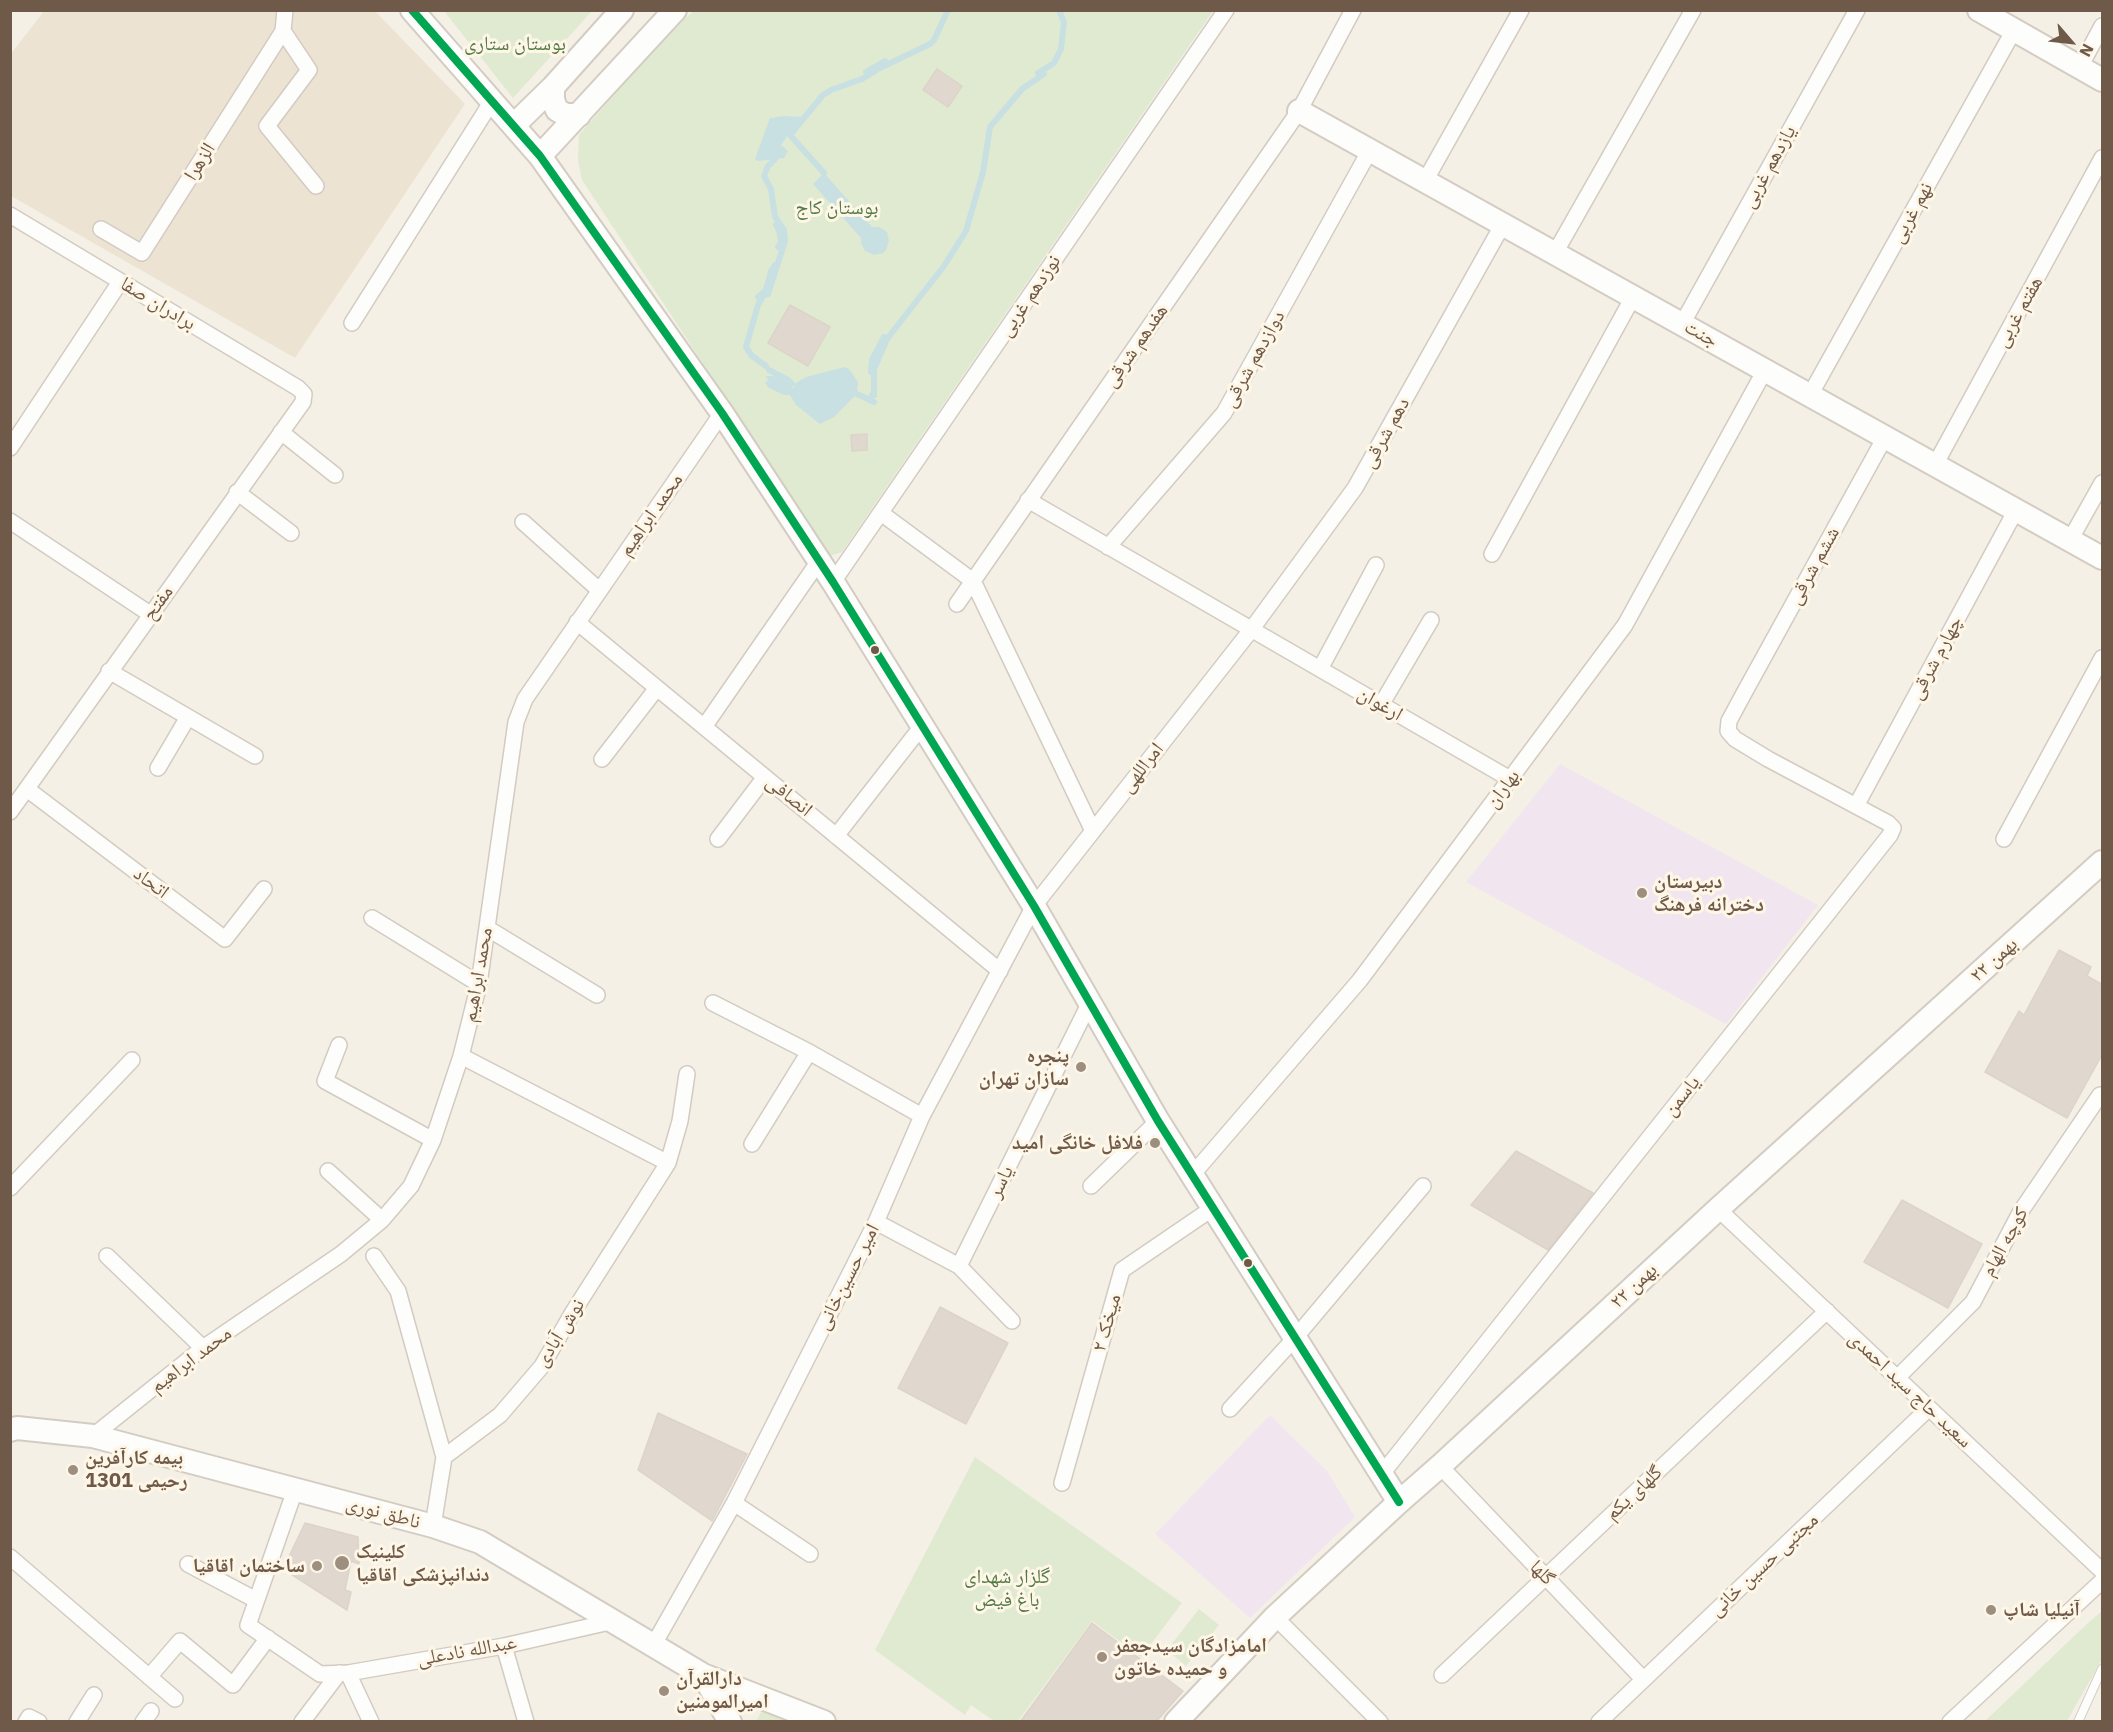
<!DOCTYPE html>
<meta charset="utf-8">
<style>
body{margin:0}
#map{position:relative;width:2113px;height:1732px;overflow:hidden;background:#f4f0e6;font-family:"IBM Plex Sans",sans-serif}
canvas{display:block}
.frame{position:absolute;inset:0;border:12px solid #6f5949;pointer-events:none}
.north{position:absolute;left:2041px;top:12px;width:60px;height:60px;-webkit-text-stroke:4px #fef6e6;paint-order:stroke;rotate:118deg;font-size:16px;font-weight:700;line-height:24px;text-align:center;color:#6f5949}
.north::after{content:'';display:block;margin:auto;width:21px;height:27px;background:#6f5949;clip-path:polygon(50% 0,100% 100%,50% 72%,0 100%)}
</style>
<div id="map">
<canvas width="2113" height="1732"></canvas>
<div class="frame"></div>
<div class="north">N</div>
</div>
<script>
const context = document.querySelector('canvas').getContext('2d');
context.lineJoin = 'round';
function fillPath(path, color) { context.fillStyle = color; context.fill(path, 'evenodd'); }
const poly = rows => new Path2D(rows.map(r => 'M' + r).join(''));
function strokePath(path, color, width, dash) { context.strokeStyle = color; context.lineWidth = width; context.lineCap = dash ? 'butt' : 'round'; context.setLineDash(dash || []); context.stroke(path); }
function drawText(font, color, halo, rows, align = 'center') {
  context.font = font + ' "IBM Plex Sans","Noto Naskh Arabic",sans-serif'; context.lineWidth = 6; context.setLineDash([]); context.textBaseline = 'middle'; context.strokeStyle = halo; context.fillStyle = color; for (const [text, x, y, turn = 0] of rows) {
    context.save(); context.translate(x, y); context.rotate((+turn || 0) * Math.PI / 180); context.textAlign = isNaN(turn) ? turn : align; if (halo) context.strokeText(text, 0, 0); context.fillText(text, 0, 0); context.restore();
  }
}
const residential = poly([
 [44,11,375,11,465,104,295,358,11,196,10,55]
]);
const education = poly([
 [1560,764,1818,905,1726,1024,1466,882],
 [1270,1415,1327,1471,1355,1517,1250,1618,1155,1534]
]);
const green = poly([
 [444,11,592,11,513,98],
 [694,11,1213,11,842,552,830,556,582,180,578,161,579,135,671,30],
 [975,1457,1182,1603,1141,1657,1092,1621,1018,1721,994,1721,971,1705,965,1715,875,1650],
 [1199,1609,1219,1625,1186,1666,1167,1650],
 [2102,1611,2102,1659,2067,1721,1985,1721,2089,1622],
 [765,1704,805,1722,756,1722]
]);
const water = poly([
 [784,116,801,117,781,145,788,151,784,158,758,161,755,159,770,118],
 [824,173,872,227,879,227,887,232,889,241,886,250,883,253,874,255,865,251,861,243,861,238,813,184],
 [845,367,849,369,858,382,857,394,834,417,820,424,796,405,790,395,784,395,769,388,765,383,768,380,766,376,773,376,788,383,793,389,796,383,806,377]
]);
const stream = poly([
 [866,72,885,61],
 [1038,73,1054,63,1061,49,1064,22,1059,10],
 [824,173,790,135,823,95,831,90,862,79,880,68,930,44,934,40,948,10],
 [776,225,779,230,781,242,778,247],
 [758,297,766,290,771,271,775,265],
 [766,366,752,356,746,347,758,305,763,296,768,294,785,241,784,230,775,217,771,189,764,176,768,166,775,159],
 [769,370,788,380,792,384],
 [871,372,872,360,884,337],
 [857,394,874,402],
 [872,395,874,395,874,369,887,339,944,266,966,231,983,172,990,127,1022,89,1044,74]
]);
const building = poly([
 [937,69,962,86,948,107,923,90,937,69],
 [790,305,830,327,808,366,768,343,790,305],
 [867,434,867,450,852,451,851,435,867,434],
 [2059,950,2091,967,2087,976,2103,985,2103,1053,2067,1118,1985,1072,2019,1011,2024,1015,2059,950],
 [1516,1151,1593,1193,1548,1250,1471,1205,1516,1151],
 [1902,1200,1982,1244,1948,1308,1864,1262,1902,1200],
 [940,1307,1008,1343,966,1424,898,1388,940,1307],
 [658,1413,747,1454,712,1521,638,1470,658,1413],
 [305,1523,358,1537,359,1564,351,1561,345,1590,351,1592,347,1610,283,1569,305,1523],
 [1092,1623,1183,1691,1156,1722,1020,1722,1092,1623]
]);
const lane = poly([
 [2078,1722,2102,1669]
]);
const street = poly([
 [285,10,283,31,309,70,267,126,316,186],
 [2080,67,2102,26],
 [1425,181,1521,10],
 [10,215,298,388,304,394,303,402,10,812],
 [101,229,142,253,283,31],
 [1555,253,1693,10],
 [352,323,492,101],
 [1682,324,1857,10],
 [1810,395,2014,30],
 [281,432,335,475],
 [10,448,120,282],
 [1935,465,2102,158],
 [237,492,291,533],
 [1028,500,1510,779],
 [881,513,973,581,1093,831],
 [10,521,150,614],
 [523,522,599,590],
 [2070,540,2102,483],
 [1108,547,1224,413,1370,150],
 [1492,554,1633,297],
 [833,582,1226,10],
 [957,604,1299,111,1353,10],
 [577,622,1000,971],
 [1320,669,1376,565],
 [109,671,255,756],
 [1381,705,1431,620],
 [704,727,819,561],
 [602,759,657,688],
 [158,768,188,717],
 [27,789,225,939,264,889],
 [1856,806,2016,510],
 [836,836,922,726],
 [718,839,765,777],
 [2004,839,2102,658],
 [372,918,479,984],
 [487,928,597,995],
 [713,1003,809,1052,922,1116],
 [339,1045,325,1081,433,1140],
 [752,1144,809,1052],
 [668,1163,680,1121,687,1074],
 [328,1171,382,1220],
 [1192,1175,1360,980,1625,625,1765,370],
 [1091,1186,1158,1121],
 [10,1188,132,1060],
 [1718,1209,2102,1571],
 [876,1222,959,1266,1012,1321],
 [107,1256,203,1348],
 [374,1256,398,1291,444,1457,433,1526],
 [959,1266,1090,1002],
 [1897,1378,1973,1302,2021,1211,2100,1095],
 [1230,1409,1295,1338,1423,1186],
 [93,1436,203,1348,341,1254,382,1220,411,1186,433,1140,461,1056,479,984,516,722,525,699,722,413],
 [444,1457,500,1415,542,1366,573,1312,668,1163,461,1056],
 [1440,1466,1643,1679],
 [1381,1475,1890,835,1893,828,1888,823,1768,759,1735,739,1728,731,1729,721,1743,695,1885,437],
 [1062,1483,1122,1270,1213,1208],
 [295,1490,248,1625,320,1674,348,1673,504,1646,614,1621],
 [734,1503,810,1554],
 [10,1557,175,1699],
 [188,1564,256,1600],
 [1275,1617,1380,1722],
 [654,1644,734,1503,876,1222,922,1116,1034,906,1251,630,1355,488,1503,224],
 [504,1646,526,1722],
 [348,1673,371,1722],
 [1442,1675,1827,1311],
 [149,1677,180,1641,233,1685,268,1638],
 [26,1722,29,1717,39,1722],
 [77,1722,94,1695],
 [143,1722,151,1711],
 [302,1722,339,1673],
 [1599,1722,1929,1408],
 [1950,1722,2102,1581]
]);
const secondary = poly([
 [412,10,540,156,722,413,833,582,1034,906,1158,1121,1399,1502],
 [1979,10,2102,80],
 [553,87,553,100,557,110,566,115,579,115],
 [1299,111,2102,558],
 [514,125,553,87,622,10],
 [540,156,675,10],
 [10,1430,17,1428,93,1436,433,1526,480,1542,703,1675,824,1722],
 [703,1675,730,1722],
 [1176,1722,1275,1617,1399,1502,1440,1466,1718,1209,2102,862]
]);
const bus1 = poly([
 [412,10,540,156,722,413,833,582,1034,906,1158,1121,1399,1502]
]);
const markers = [
 [875,650,5,"#6f5949"],
 [1642,893,6,"#9e8e80"],
 [1081,1067,6,"#9e8e80"],
 [1155,1143,6,"#9e8e80"],
 [1248,1263,5,"#6f5949"],
 [73,1470,6,"#9e8e80"],
 [342,1563,8,"#9e8e80"],
 [317,1566,6,"#9e8e80"],
 [1991,1610,6,"#9e8e80"],
 [1102,1657,6,"#9e8e80"],
 [664,1691,6,"#9e8e80"]
];
const parkNames = [
 ["بوستان ستاری",515,44],
 ["بوستان کاج",837,208],
 ["گلزار شهدای",1007,1577],
 ["باغ فیض",1007,1600]
];
const streetNames = [
 ["الزهرا",200,162,-58],
 ["یازدهم غربی",1769,167,-61],
 ["نهم غربی",1912,213,-61],
 ["نوزدهم غربی",1030,296,-56],
 ["برادران صفا",158,304,31],
 ["هفتم غربی",2019,312,-61],
 ["جنت",1701,334,29],
 ["هفدهم شرقی",1136,346,-55],
 ["دوازدهم شرقی",1254,359,-61],
 ["دهم شرقی",1386,433,-61],
 ["محمد ابراهیم",651,515,-55],
 ["ششم شرقی",1814,566,-61],
 ["مفتح",158,603,-54],
 ["چهارم شرقی",1936,658,-62],
 ["ارغوان",1380,704,30],
 ["امراللهی",1142,768,-52],
 ["بهاران",1503,789,-53],
 ["انصافی",789,796,39],
 ["اتحاد",151,883,37],
 ["۲۲ بهمن",1994,960,-42],
 ["محمد ابراهیم",478,975,-80],
 ["یاسمن",1682,1096,-51],
 ["یاسر",1001,1182,-64],
 ["کوچه الهام",2005,1242,-61],
 ["امیر حسین‌خانی",848,1277,-63],
 ["۲۲ بهمن",1634,1286,-43],
 ["میخک ۲",1107,1323,-74],
 ["نوش آبادی",560,1333,-58],
 ["محمد ابراهیم",191,1360,-37],
 ["سعید حاج سید احمدی",1910,1390,43],
 ["گلهای یکم",1634,1493,-43],
 ["ناطق نوری",383,1513,15],
 ["مجتبی حسین خانی",1764,1565,-43],
 ["گلها",1542,1573,46],
 ["عبدالله نادعلی",467,1651,-10]
];
const poiNames = [
 ["دبیرستان",1654,882],
 ["دخترانه فرهنگ",1654,905],
 ["پنجره",1069,1056,"right"],
 ["سازان تهران",1069,1079,"right"],
 ["فلافل خانگی امید",1143,1143,"right"],
 ["بیمه کارآفرین",85,1458],
 ["1301 رحیمی",85,1481],
 ["کلینیک",356,1552],
 ["دندانپزشکی اقاقیا",356,1575],
 ["ساختمان اقاقیا",305,1566,"right"],
 ["آنیلیا شاپ",2003,1610],
 ["امامزادگان سیدجعفر",1114,1646],
 ["و حمیده خاتون",1114,1669],
 ["دارالقرآن",676,1679],
 ["امیرالمومنین",676,1702]
];
fillPath(residential, '#ede3d3');
fillPath(education, '#f1e6ef');
fillPath(green, '#dfead1');
fillPath(water, '#c9e0e3');
strokePath(stream, '#c9e0e3', 6);
fillPath(building, '#e0d8ce');
strokePath(building, '#dcd3c9', 1.5);
strokePath(lane, '#d3cbc2', 10);
strokePath(street, '#d3cbc2', 18);
strokePath(secondary, '#d4ccc3', 26);
strokePath(lane, '#fdfdfb', 8);
strokePath(street, '#fdfdfb', 15);
strokePath(secondary, '#fdfdfb', 22);
strokePath(bus1, '#00a651', 8);
for (const [x, y, r, color] of markers) { const dot = new Path2D(); dot.arc(x, y, r, 0, 2 * Math.PI); context.fillStyle = color; context.fill(dot); strokePath(dot, '#fef6e6', 2); }
drawText('20px', '#527a45', '#fef6e6', parkNames);
drawText('20px', '#6f5949', '#fef6e6', streetNames);
drawText('bold 20px', '#6f5949', '#fef6e6', poiNames, 'left');
</script>
